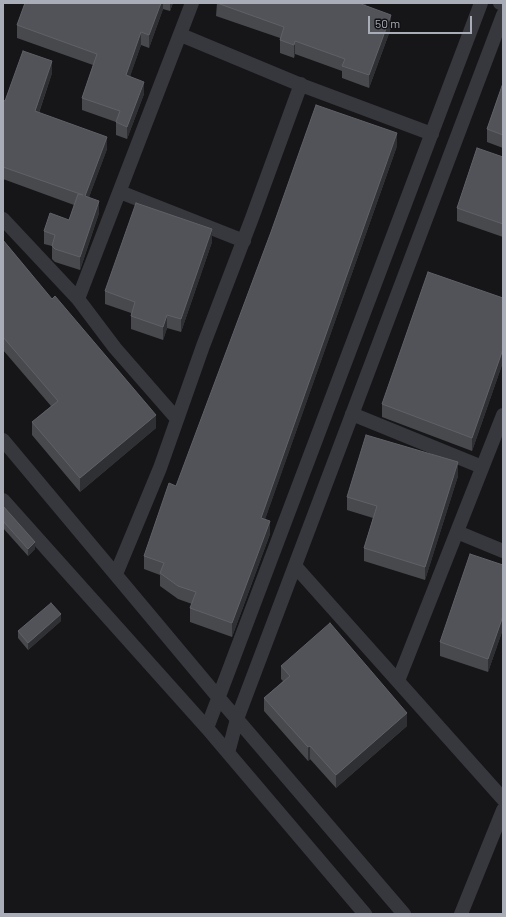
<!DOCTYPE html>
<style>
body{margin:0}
#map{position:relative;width:506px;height:917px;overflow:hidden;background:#161618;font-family:Barlow,sans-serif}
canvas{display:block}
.frame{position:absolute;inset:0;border:4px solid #a8adb8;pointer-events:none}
.scale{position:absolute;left:368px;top:16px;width:104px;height:18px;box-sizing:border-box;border:2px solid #a8adb8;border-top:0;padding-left:5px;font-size:12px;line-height:14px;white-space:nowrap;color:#a8adb8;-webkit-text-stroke:3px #111113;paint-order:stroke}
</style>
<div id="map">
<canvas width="506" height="917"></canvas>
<div class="frame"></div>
<div class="scale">50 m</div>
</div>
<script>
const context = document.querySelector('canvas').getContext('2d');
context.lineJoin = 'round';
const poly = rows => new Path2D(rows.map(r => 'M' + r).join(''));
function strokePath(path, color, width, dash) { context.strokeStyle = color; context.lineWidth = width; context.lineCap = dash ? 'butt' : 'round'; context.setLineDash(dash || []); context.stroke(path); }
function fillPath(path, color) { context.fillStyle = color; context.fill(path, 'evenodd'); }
const minor = poly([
 [500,3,503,4],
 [181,35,301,85,432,134],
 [120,192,244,241],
 [3,219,78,299,115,348,177,419],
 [78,299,192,3],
 [352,414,482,467],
 [3,440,218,697,404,914],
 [3,500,207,728,365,914],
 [457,532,503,551],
 [295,566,503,799],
 [116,574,160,468,203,346,252,218,301,84],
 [398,681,503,415],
 [207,728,481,3],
 [228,753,237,719,503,15],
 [461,914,503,810]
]);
const wall = poly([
 [25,3,173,3,170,11,163,9,149,48,141,45,130,76,144,94,127,139,116,135,116,122,82,110,82,98,93,65,17,38,17,25],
 [217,3,366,3,365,6,391,28,369,88,342,78,342,71,295,54,294,58,280,53,280,38,216,16],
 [52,73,39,113,107,149,89,197,99,213,80,270,55,262,52,259,52,246,44,244,44,231,69,220,74,205,3,179,3,100,5,101],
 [503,83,503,148,487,142,487,129],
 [397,146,265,519,270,534,232,637,190,622,190,608,192,604,178,599,160,586,160,575,144,569,144,556,176,486],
 [503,157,503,237,457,221,457,208],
 [3,240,156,428,80,492,32,435,32,422,51,406,3,350],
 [212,242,181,332,167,328,163,340,131,329,131,313,105,304,105,291],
 [503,298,503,362,472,451,382,417,382,404],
 [458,476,425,580,364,561,364,548,373,518,347,510,347,497],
 [3,506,35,549,28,556,3,528],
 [503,565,503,629,488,672,440,656,440,642],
 [61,621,28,650,18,638,18,631],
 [281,666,407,726,336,788,310,759,308,761,264,711,264,698,283,681,281,679]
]);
const shadedWall = poly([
 [161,3,163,3,163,9,149,48,149,35],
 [170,3,173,3,170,11],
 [361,3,366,3,361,17],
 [391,15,391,28,369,88,369,75],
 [141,32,141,45,126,88,126,75],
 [295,41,295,54,294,58,294,45],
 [52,61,52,73,35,124,35,111],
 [144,82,144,94,127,139,127,127],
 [397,133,397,146,261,531,261,518],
 [107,137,107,149,85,208,85,196],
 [99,201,99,213,80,270,80,257],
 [212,229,212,242,181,332,181,319],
 [167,315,167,328,163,340,163,327],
 [503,349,503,362,472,451,472,438],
 [156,415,156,428,80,492,80,478],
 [458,462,458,476,425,580,425,567],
 [270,521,270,534,232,637,232,623],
 [35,542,35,549,28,556,28,549],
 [61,614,61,621,28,650,28,643],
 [503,616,503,629,488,672,488,659],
 [407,713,407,726,336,788,336,775],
 [310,746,310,759,308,761,308,747]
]);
const building = poly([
 [25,3,161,3,149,35,141,32,126,75,144,82,127,127,116,122,120,111,82,98,97,54,17,25,25,3],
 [217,3,361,3,361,4,391,15,369,75,342,66,345,59,295,41,294,45,280,40,284,27,217,3],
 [23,51,52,61,35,111,107,137,85,196,99,201,80,257,55,249,52,246,55,235,44,231,50,213,69,220,78,194,83,195,3,167,3,100,5,101,23,51],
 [503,83,503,135,487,129,503,83],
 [316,105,397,133,261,518,270,521,232,623,190,608,196,592,178,586,160,573,164,563,144,556,169,483,176,486,271,232,316,105],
 [477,148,503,157,503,224,457,208,477,148],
 [136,203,212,229,181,319,167,315,163,327,131,316,135,302,105,291,136,203],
 [3,240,52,299,55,296,156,415,80,478,32,422,58,401,3,337,3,240],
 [428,272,503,298,503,349,472,438,382,404,428,272],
 [366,435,458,462,425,567,364,548,377,506,347,497,366,435],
 [3,506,35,542,28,549,3,521,3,506],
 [470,554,503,565,503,616,488,659,440,642,470,554],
 [51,603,61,614,28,643,18,631,51,603],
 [330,623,407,713,336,775,310,746,308,747,264,698,290,676,281,666,330,623]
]);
strokePath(minor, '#37383d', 14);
fillPath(wall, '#47494d');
fillPath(shadedWall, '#2f3033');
fillPath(building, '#525359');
strokePath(building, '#5f6168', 1);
</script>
